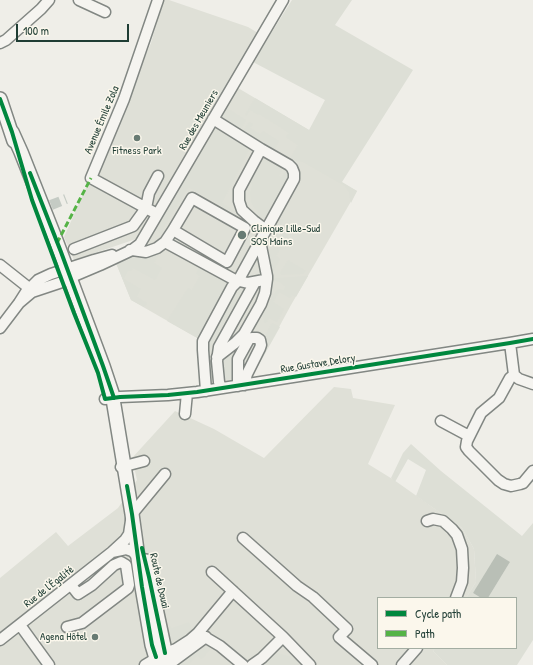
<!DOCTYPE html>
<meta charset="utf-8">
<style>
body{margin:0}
#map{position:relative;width:533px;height:665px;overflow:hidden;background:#efeee8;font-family:"Patrick Hand",sans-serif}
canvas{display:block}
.legend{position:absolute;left:377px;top:597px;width:140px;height:52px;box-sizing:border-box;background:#fbf7ec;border:1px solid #a3ada2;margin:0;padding:5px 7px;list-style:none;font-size:12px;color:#1f3d34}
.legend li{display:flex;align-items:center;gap:8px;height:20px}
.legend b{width:20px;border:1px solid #a3ada2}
.scale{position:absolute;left:16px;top:24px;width:113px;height:18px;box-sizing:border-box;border:2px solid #1f3d34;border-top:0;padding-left:5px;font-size:12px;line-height:14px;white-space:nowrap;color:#1f3d34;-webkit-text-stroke:3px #fbf7ec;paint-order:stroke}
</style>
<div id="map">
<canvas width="533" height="665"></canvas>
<ul class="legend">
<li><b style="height:5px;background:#00873e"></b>Cycle path</li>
<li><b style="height:5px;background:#55b346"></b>Path</li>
</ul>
<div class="scale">100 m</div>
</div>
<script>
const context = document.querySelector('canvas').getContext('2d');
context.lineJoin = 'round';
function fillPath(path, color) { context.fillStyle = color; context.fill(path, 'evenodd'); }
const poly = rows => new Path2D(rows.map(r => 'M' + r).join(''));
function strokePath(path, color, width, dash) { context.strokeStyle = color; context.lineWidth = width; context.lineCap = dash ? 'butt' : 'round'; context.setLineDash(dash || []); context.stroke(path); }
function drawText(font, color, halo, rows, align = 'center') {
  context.font = font + ' "Patrick Hand",sans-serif'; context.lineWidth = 3; context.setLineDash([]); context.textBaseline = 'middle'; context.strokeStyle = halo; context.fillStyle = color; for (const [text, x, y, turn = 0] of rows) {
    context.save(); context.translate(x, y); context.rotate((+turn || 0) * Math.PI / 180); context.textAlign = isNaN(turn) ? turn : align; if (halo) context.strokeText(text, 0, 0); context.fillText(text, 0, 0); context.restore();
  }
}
const built = poly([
 [163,0,169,0,248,27,258,33,158,204,136,239,74,260,64,237,151,43],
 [238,88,309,130,294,155,357,191,291,305,252,377,200,385,199,339,131,300,116,263,143,249],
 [334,387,351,389,353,398,395,405,368,464,394,480,462,528,474,549,476,582,466,598,378,598,378,648,435,648,433,651,447,665,0,665,0,578,56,532,68,546,118,508,137,480,132,458,175,411,214,429,264,458]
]);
const green = poly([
 [292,0,352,0,335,25,413,70,342,182,357,191,351,203,349,192,345,186,303,162,289,160,298,145,286,137,289,133,286,132,286,131,259,114,258,115,250,110,246,116,245,115,255,98,309,130,325,100,253,62],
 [227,108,246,120,241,129,221,117],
 [249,122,253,124,250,128,260,134,263,131,279,141,274,150,244,130],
 [219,127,254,150,254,152,249,150,222,203,239,214,242,213,240,216,188,187,162,230,166,233,164,234,161,234,156,229,214,128],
 [266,156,284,165,279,176,282,177,287,168,292,175,267,224,256,217,258,212,254,208,251,202,250,193,252,185,249,180,258,169],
 [276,217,284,220,278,232,275,242,272,245,267,247,264,247,264,240],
 [287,222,294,226,276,256,280,259,272,273,267,255,268,253,270,250,279,244,280,241,281,233],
 [156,252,158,252,159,254,154,263,162,268,155,280,133,268,131,271,128,271,124,279,141,289,137,297,147,303,144,307,131,300,116,263,124,259,144,257],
 [288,260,306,271,304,273,302,274,281,275,280,273],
 [201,267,231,285,201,339,203,385,200,385,199,339,167,321,188,288,192,290,200,276,196,274,198,269],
 [307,276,308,276,296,297,292,295,290,298,279,292,273,302,284,309,277,322,269,318,266,323,264,322,263,316,264,312,276,291,279,289,284,290,285,286,281,283,273,280,276,278],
 [236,286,244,287,208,350,215,350,210,354,206,354,207,347,239,289,235,287],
 [272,323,280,327,253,375,250,375,261,343],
 [247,334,234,379,228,379,224,378,221,376,219,364,223,357,238,347],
 [411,444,441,471,522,536,533,523,533,640,517,665,447,665,433,651,435,648,516,648,516,598,488,598,510,562,473,593,481,598,466,598,476,582,474,549,462,528,416,496,426,470,408,459,395,482,391,478,403,453],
 [189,622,191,626,191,630,178,640,172,640,168,635,165,623,172,628],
 [202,645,208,645,211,648,202,659,197,655,188,665,178,665,181,661],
 [277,653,289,656,296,660,299,665,258,665]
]);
const water = poly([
 [497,554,510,562,488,598,481,598,473,593]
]);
const minorTunnel = poly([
 [51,205,66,199]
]);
const minor = poly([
 [79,0,105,12],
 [0,43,6,40,41,9,49,0],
 [213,119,261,149,239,190,239,201,242,210,254,221,266,230],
 [157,214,91,178,124,99,158,0],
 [165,242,235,280,248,283,264,280,267,279,267,276,260,241],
 [74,249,133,226,146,208,149,193,158,176],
 [130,250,132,250,146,252,157,248,165,242,173,230,192,198,245,228,227,262,173,230],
 [0,265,29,288],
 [19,303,32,292,62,282,74,276,100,265,132,250,140,244,283,0],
 [0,328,19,303,26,292,38,280,51,274,94,260,112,255],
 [510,343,514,375,519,379,533,384],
 [217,357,235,343,244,334,261,304,265,293,267,279],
 [514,375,510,378,499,398,481,413,467,441,466,447,469,451,498,480,504,484,511,486,520,484,523,483,533,471],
 [238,386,238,359,249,339,252,338,257,338,260,340,261,345,260,348,247,374,244,385],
 [221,388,219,382,217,361,219,347,255,282],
 [206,391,203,350,203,341,232,287,238,281,294,179,294,173,292,168,289,165,261,149],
 [105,399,120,397,168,395,197,392,510,343,533,339],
 [185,414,187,393],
 [441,421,469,436],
 [121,467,144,461],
 [427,521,433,519,443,521,452,529,457,535,462,549,463,568,462,582,456,598],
 [243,538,297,586,313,597,347,629,339,637,372,665],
 [112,552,126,549,132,551,138,557],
 [212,572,283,637,310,665],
 [233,591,198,633,220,646,243,665],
 [20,625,49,665],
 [67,627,82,623,128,588,129,585,126,565,121,562,114,565,92,585,78,594,71,585],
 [0,640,112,552,125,540,129,534,132,514,165,474],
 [145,665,165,653,176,649,190,640,198,633],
 [168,665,206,637],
 [252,665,262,658,283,637],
 [402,665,417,648]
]);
const major = poly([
 [0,99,14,141],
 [12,132,21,152,57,243,103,366,112,393,132,514,142,587,152,645,158,665],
 [146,561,168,665]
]);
const quiet = poly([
 [57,243,91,178]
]);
const cycleway = poly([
 [0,99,12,132,32,200,74,313,98,373,105,399,120,397,168,395,197,392,510,343,533,339],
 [30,173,61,252,103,366,114,398],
 [127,486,132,514,142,587,152,645,156,657],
 [142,548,149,577,165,653]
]);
const markers = [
 [137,138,4,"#687b73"],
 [242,235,5,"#687b73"],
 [95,637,4,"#687b73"]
];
const streetNames = [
 ["Avenue Émile Zola",102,120,-67],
 ["Rue des Meuniers",199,120,-60],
 ["Rue Gustave Delory",318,364,-9],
 ["Route de Douai",159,581,77],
 ["Rue de l'Égalité",49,587,-38]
];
const poiNames = [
 ["Fitness Park",137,151],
 ["Clinique Lille-Sud",251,229,"left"],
 ["SOS Mains",251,242,"left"],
 ["Agena Hôtel",87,637,"right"]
];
fillPath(built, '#dfe0d7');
fillPath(green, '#dddfd6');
fillPath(water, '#b9bfb6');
strokePath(minorTunnel, '#c5cbc4', 10, [10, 5]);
strokePath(minor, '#828783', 13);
strokePath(major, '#828783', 16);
strokePath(minor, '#f5f4f0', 10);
strokePath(major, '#f5f4f0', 13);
strokePath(quiet, '#55b346', 3, [6, 3]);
strokePath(cycleway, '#00873e', 4);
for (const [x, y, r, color] of markers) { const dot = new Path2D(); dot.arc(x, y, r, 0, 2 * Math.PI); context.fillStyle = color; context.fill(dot); strokePath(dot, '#fbf7ec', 1.5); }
drawText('11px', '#1f3d34', '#fbf7ec', streetNames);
drawText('11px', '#1f3d34', '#fbf7ec', poiNames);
</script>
